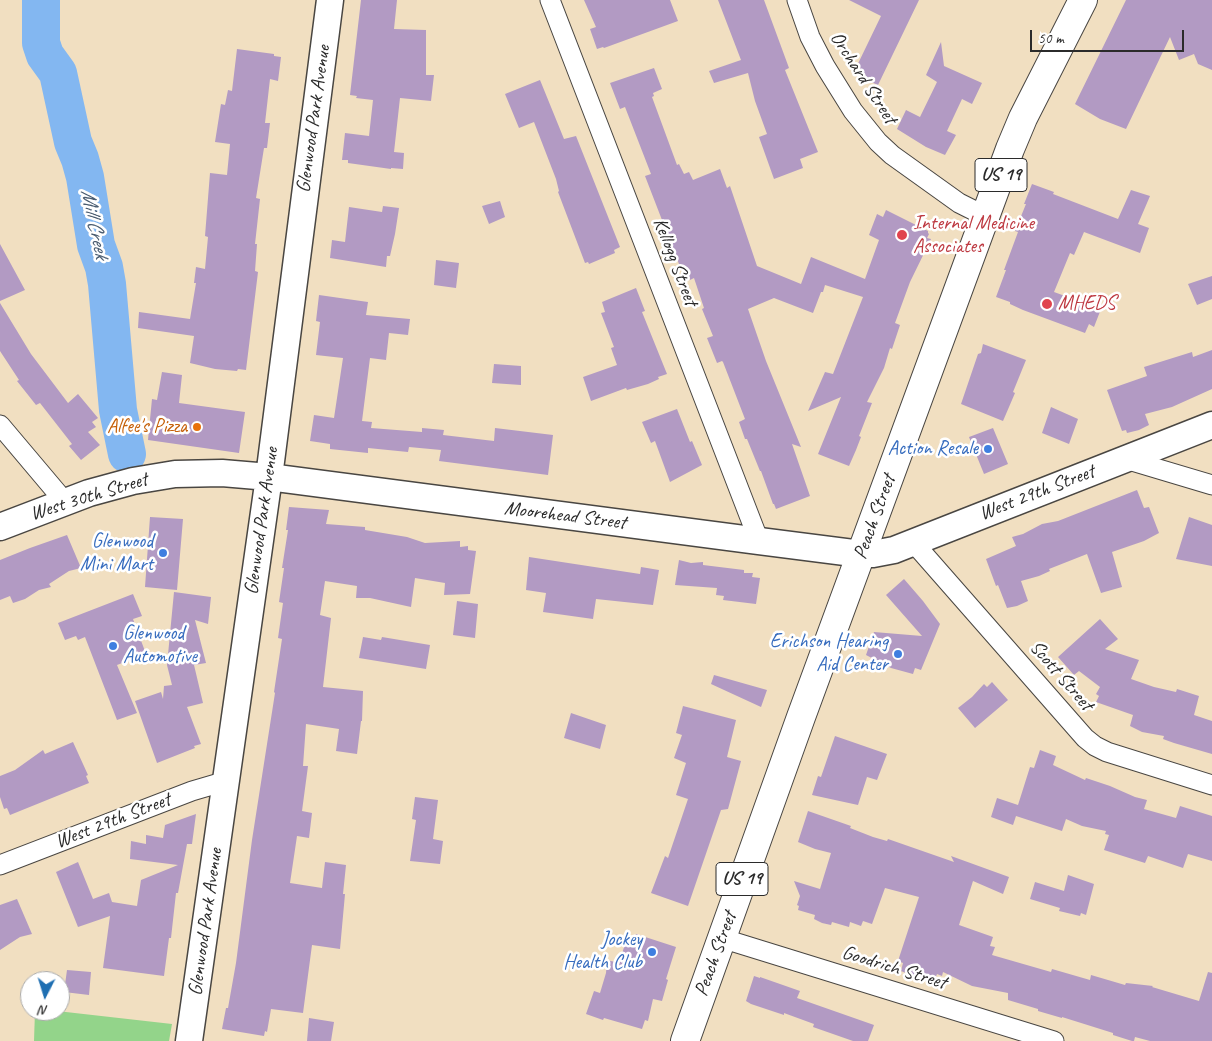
<!DOCTYPE html>
<style>
body{margin:0}
#map{position:relative;width:1212px;height:1041px;overflow:hidden;background:#f1dfc1;font-family:Caveat,sans-serif}
canvas{display:block}
.north{position:absolute;left:20px;top:971px;width:50px;height:50px;box-sizing:border-box;background:#fff;border:1px solid #aaa;border-radius:50%;rotate:185deg;font-size:14px;font-weight:700;line-height:20px;text-align:center;color:#2b2b2b}
.north::after{content:'';display:block;margin:auto;width:18px;height:22px;background:#1f6fb2;clip-path:polygon(50% 0,100% 100%,50% 72%,0 100%)}
.scale{position:absolute;left:1030px;top:30px;width:154px;height:22px;box-sizing:border-box;border:2px solid #2b2b2b;border-top:0;padding-left:6px;font-size:15px;line-height:18px;white-space:nowrap;color:#2b2b2b;-webkit-text-stroke:4px #fff;paint-order:stroke}
</style>
<div id="map">
<canvas width="1212" height="1041"></canvas>
<div class="north">N</div>
<div class="scale">50 m</div>
</div>
<script>
const context = document.querySelector('canvas').getContext('2d');
context.lineJoin = 'round';
function fillPath(path, color) { context.fillStyle = color; context.fill(path, 'evenodd'); }
const poly = rows => new Path2D(rows.map(r => 'M' + r).join(''));
function strokePath(path, color, width, dash) { context.strokeStyle = color; context.lineWidth = width; context.lineCap = dash ? 'butt' : 'round'; context.setLineDash(dash || []); context.stroke(path); }
function drawText(font, color, halo, rows, align = 'center') {
  context.font = font + ' Caveat,sans-serif'; context.lineWidth = 5; context.setLineDash([]); context.textBaseline = 'middle'; context.strokeStyle = halo; context.fillStyle = color; for (const [text, x, y, turn = 0] of rows) {
    context.save(); context.translate(x, y); context.rotate((+turn || 0) * Math.PI / 180); context.textAlign = isNaN(turn) ? turn : align; if (halo) context.strokeText(text, 0, 0); context.fillText(text, 0, 0); context.restore();
  }
}
const green = poly([
 [35,1011,57,1011,172,1024,169,1041,34,1041]
]);
const river = poly([
 [41,0,41,43,45,55,58,73,73,142,80,159,85,177,96,245,104,267,107,284,118,410,127,454]
]);
const building = poly([
 [361,0,397,0,394,29,426,30,426,75,434,75,431,101,400,98,394,152,404,153,403,169,391,168,391,169,348,163,348,160,342,160,345,133,369,136,373,100,356,98,357,96,350,95],
 [584,0,670,0,678,21,604,48,603,47,597,49,590,29,596,27],
 [718,0,764,0,789,68,785,70,818,152,800,159,803,168,774,179,759,137,767,134,755,101,748,73,714,83,709,71,741,60],
 [849,0,919,0,878,85,853,74,881,16],
 [1126,0,1212,0,1212,70,1198,64,1194,54,1179,60,1170,37,1126,129,1100,119,1075,104],
 [941,42,944,66,982,83,972,104,962,99,947,131,956,135,945,155,926,147,897,129,906,110,920,117,937,82,926,75],
 [237,49,274,54,274,56,281,57,278,81,270,79,265,123,270,123,267,148,264,148,256,198,260,199,255,244,257,244,255,271,258,272,246,370,238,369,237,371,215,369,190,363,194,336,138,328,139,312,190,319,196,283,194,283,196,267,205,269,208,237,205,236,210,173,227,175,230,144,215,142,221,104,225,105,228,90,232,91],
 [654,68,662,89,653,93,654,96,652,97,677,165,679,164,684,174,689,172,693,180,720,169,727,188,730,186,757,266,801,284,811,257,865,279,879,240,869,235,877,214,883,217,886,210,928,231,928,233,929,234,927,238,931,239,910,282,895,323,900,325,892,349,890,348,884,368,867,402,872,403,859,436,861,437,856,450,849,466,818,454,841,397,808,411,825,372,833,374,863,297,825,285,823,292,821,292,813,313,774,298,748,309,766,361,801,447,792,444,810,496,776,509,774,504,773,504,761,471,760,471,747,439,745,439,739,422,745,419,723,362,722,361,717,363,707,338,713,336,702,309,704,308,694,278,690,280,688,275,685,275,681,264,679,264,645,176,651,174,625,107,620,109,610,83],
 [540,80,564,139,576,136,620,247,614,250,615,253,589,264,588,262,585,263,558,192,559,191,556,179,534,122,519,128,505,94],
 [1032,184,1054,192,1053,194,1118,219,1131,190,1150,196,1138,224,1149,228,1140,253,1084,232,1074,255,1070,253,1054,292,1101,309,1094,327,1089,324,1085,333,1023,310,1010,304,1010,302,996,297,1006,270,1004,270,1018,232,1015,231,1026,204,1024,204],
 [500,201,505,217,489,224,482,206],
 [383,206,399,208,395,234,390,256,387,256,386,267,330,258,332,240,345,242,349,207,382,212],
 [0,244,25,290,0,301],
 [436,260,459,263,456,288,434,285],
 [1212,276,1212,299,1197,305,1188,284],
 [636,288,645,311,642,312,667,374,658,377,659,379,648,384,627,390,626,388,591,401,583,377,617,365,611,348,614,347,601,313,605,312,602,302],
 [319,295,368,302,366,315,410,319,408,335,389,333,386,360,370,358,362,421,372,422,371,428,422,432,422,428,444,430,443,435,494,441,495,428,553,435,548,475,439,461,441,450,409,447,408,452,368,448,368,453,330,449,330,444,310,441,314,415,334,418,343,358,316,355,320,322,316,321],
 [0,303,31,354,68,403,78,394,98,418,92,422,96,427,88,432,100,445,81,460,69,446,72,444,40,403,36,405,17,381,19,380,0,351],
 [983,344,1026,360,1013,392,1015,393,1003,421,961,404,978,354,981,353],
 [1212,350,1212,389,1172,407,1145,414,1149,425,1139,430,1127,433,1126,430,1122,431,1107,390,1147,376,1144,367,1192,352,1193,357],
 [494,364,521,366,521,385,492,383],
 [162,372,182,375,179,403,245,412,239,453,148,440,152,399,157,400],
 [1051,407,1078,419,1069,444,1042,433],
 [677,409,690,442,692,441,702,465,670,482,655,441,651,443,642,422],
 [993,428,1008,464,984,474,969,437],
 [1137,490,1144,508,1149,507,1159,533,1144,541,1112,552,1122,587,1101,593,1087,554,1049,569,1050,571,1039,576,1021,581,1028,601,1017,606,1007,608,998,585,996,586,986,559,1016,546,1012,537,1023,534,1042,524,1058,521],
 [289,507,329,510,326,524,365,527,365,530,407,537,425,543,460,541,460,547,468,546,468,550,476,551,470,594,444,595,445,583,415,578,411,607,370,598,356,598,357,586,325,581,320,615,331,618,323,687,363,691,362,721,361,721,357,754,336,751,339,729,306,724,303,766,308,766,302,811,312,813,309,838,297,836,290,883,322,888,325,862,346,865,343,894,345,894,340,949,312,945,303,1013,271,1009,267,1032,265,1031,264,1036,222,1029,226,1008,228,1008,236,963,252,840,275,693,274,692,282,639,278,638,283,603,279,602,284,568,282,568,288,530,286,530],
 [150,517,183,519,177,590,145,587],
 [1189,517,1212,525,1212,566,1176,559],
 [67,535,81,568,69,571,49,584,51,587,39,590,25,599,13,603,10,596,0,600,0,560,30,548],
 [529,557,640,574,641,567,659,570,653,605,596,599,593,619,543,612,546,593,526,590],
 [679,560,691,563,703,562,703,565,744,570,744,573,753,573,752,577,760,578,756,604,723,600,724,596,716,595,717,588,675,585],
 [904,579,923,601,940,624,921,670,915,668,913,674,891,668,866,655,874,632,922,636,886,595],
 [174,592,211,597,208,624,195,620,206,663,194,665,203,703,187,707,201,744,194,746,195,748,157,763,135,701,161,692,163,699,164,686,172,685,167,665],
 [133,594,142,616,133,619,146,654,117,665,137,713,117,720,85,637,78,640,76,636,65,640,58,623],
 [457,601,478,604,475,638,453,635],
 [1100,619,1118,639,1105,649,1139,660,1131,679,1154,687,1176,692,1177,689,1199,696,1194,715,1212,721,1212,754,1174,743,1163,739,1164,736,1142,732,1130,726,1133,715,1096,702,1099,696,1096,694,1100,687,1079,671,1074,675,1058,657],
 [363,637,381,640,382,637,430,645,426,669,359,658],
 [714,675,767,690,761,707,711,684],
 [992,682,1008,700,975,728,958,708,972,697,984,684,987,687],
 [683,706,736,720,727,757,741,761,728,809,721,810,688,906,651,893,665,856,668,858,688,799,676,795,686,763,674,758,682,735,676,733],
 [571,713,606,725,600,749,564,738],
 [835,736,887,754,877,780,867,777,858,805,812,795,818,776,821,777],
 [73,742,88,775,86,776,89,783,10,815,7,808,4,809,0,797,0,776,15,770,43,750,45,754],
 [1040,750,1056,756,1053,765,1085,780,1086,778,1110,786,1135,797,1147,800,1144,809,1176,818,1180,806,1212,816,1212,861,1188,854,1183,868,1148,856,1145,863,1104,850,1109,835,1105,834,1106,831,1082,826,1066,819,1062,831,1016,816,1013,825,991,817,997,798,1018,805,1030,767,1034,768],
 [415,797,438,800,433,839,443,841,440,864,410,861,416,820,412,819],
 [808,811,851,826,850,828,873,837,887,841,888,839,954,862,951,856,1009,877,1003,894,973,881,959,925,993,937,990,946,995,947,992,955,1051,972,1052,969,1090,980,1091,975,1125,985,1126,983,1153,986,1152,987,1199,1001,1208,972,1212,973,1212,1041,1150,1041,1135,1037,1134,1041,1132,1041,1113,1035,1113,1033,1062,1017,1062,1018,1038,1011,1038,1009,1008,1000,1008,993,972,986,943,972,942,976,937,974,933,984,901,971,903,963,898,961,919,897,885,888,872,924,863,921,861,926,850,922,849,927,832,922,831,925,822,923,814,919,815,915,798,910,799,906,797,905,800,896,794,881,820,889,831,853,815,849,798,842],
 [196,814,192,844,187,844,178,893,176,893,171,938,169,938,164,976,103,968,110,916,78,927,56,872,78,862,93,899,109,893,112,902,137,906,141,880,178,865,130,859,131,841,146,844,146,835,163,838,165,825],
 [1068,875,1094,884,1086,915,1081,913,1080,916,1059,911,1060,908,1030,899,1035,882,1064,891],
 [17,899,32,934,20,937,0,950,0,905],
 [636,934,676,947,666,979,668,980,662,1001,653,999,648,1021,645,1020,642,1029,604,1018,603,1020,586,1014,594,991,600,993,606,973,607,960,619,963,626,941,633,943],
 [67,970,91,972,89,995,64,992],
 [754,976,760,978,760,977,800,991,797,998,874,1025,868,1041,853,1041,813,1027,814,1024,784,1013,784,1015,751,1004,746,1001],
 [309,1018,334,1022,331,1041,307,1041]
]);
const street = poly([
 [550,0,759,541],
 [797,0,810,37,825,66,853,111,878,142,892,155,959,203,985,216],
 [0,425,65,502],
 [1125,459,1212,485],
 [913,542,1085,738,1095,746,1107,752,1212,785],
 [0,865,192,791,226,781],
 [721,938,1054,1041]
]);
const secondary = poly([
 [0,527,89,493,133,481,175,474,222,473,269,477,759,541,861,554,873,554,894,550,1212,425],
 [189,1041,269,477,330,0]
]);
const primary = poly([
 [685,1041,801,717,1010,149,1023,118,1083,0]
]);
const markers = [
 [902,235,6,"#e0444e"],
 [1047,304,6,"#e0444e"],
 [197,427,5,"#e8710a"],
 [988,449,5,"#3f7fe0"],
 [163,553,5,"#3f7fe0"],
 [113,646,5,"#3f7fe0"],
 [898,654,5,"#3f7fe0"],
 [652,952,5,"#3f7fe0"]
];
const shields = [
 [1001,175,52],
 [742,879,52]
];
const shieldNames = [
 ["US 19",1001,175],
 ["US 19",742,879]
];
const streetNames = [
 ["Orchard Street",863,78,57],
 ["Glenwood Park Avenue",314,119,-82],
 ["Kellogg Street",675,262,69],
 ["West 29th Street",1037,493,-21],
 ["West 30th Street",89,497,-17],
 ["Moorehead Street",565,516,7],
 ["Peach Street",875,517,-70],
 ["Glenwood Park Avenue",262,521,-82],
 ["Scott Street",1061,676,49],
 ["West 29th Street",113,821,-21],
 ["Glenwood Park Avenue",206,922,-82],
 ["Peach Street",716,954,-70],
 ["Goodrich Street",894,968,17]
];
const healthNames = [
 ["Internal Medicine",913,224],
 ["Associates",913,247],
 ["MHEDS",1058,304]
];
const foodNames = [
 ["Alfee's Pizza",187,427]
];
const shopNames = [
 ["Action Resale",978,449],
 ["Glenwood",153,542],
 ["Mini Mart",153,565],
 ["Glenwood",123,634,"left"],
 ["Automotive",123,657,"left"],
 ["Erichson Hearing",888,642],
 ["Aid Center",888,665],
 ["Jockey",642,940],
 ["Health Club",642,963]
];
const waterNames = [
 ["Mill Creek",94,224,78]
];
fillPath(green, '#93d48a');
strokePath(river, '#83b7f1', 38);
fillPath(building, '#b29ac3');
strokePath(street, '#494642', 21);
strokePath(secondary, '#494642', 29);
strokePath(primary, '#494642', 30);
strokePath(street, '#fff', 19);
strokePath(secondary, '#fff', 26);
strokePath(primary, '#fff', 28);
for (const [x, y, r, color] of markers) { const dot = new Path2D(); dot.arc(x, y, r, 0, 2 * Math.PI); context.fillStyle = color; context.fill(dot); strokePath(dot, '#fff', 2); }
for (const [x, y, w] of shields) { const box = new Path2D(); box.roundRect(x - w / 2, y - 16.5, w, 33, 4); context.fillStyle = '#fff'; context.fill(box); strokePath(box, '#2b2b2b', 1); }
drawText('bold 19px', '#2b2b2b', null, shieldNames);
drawText('20px', '#2b2b2b', '#fff', streetNames);
drawText('20px', '#be3a42', '#fff', healthNames, 'left');
drawText('20px', '#c56008', '#fff', foodNames, 'right');
drawText('20px', '#366cbe', '#fff', shopNames, 'right');
drawText('italic 21px', '#4a5c70', '#fff', waterNames);
</script>
